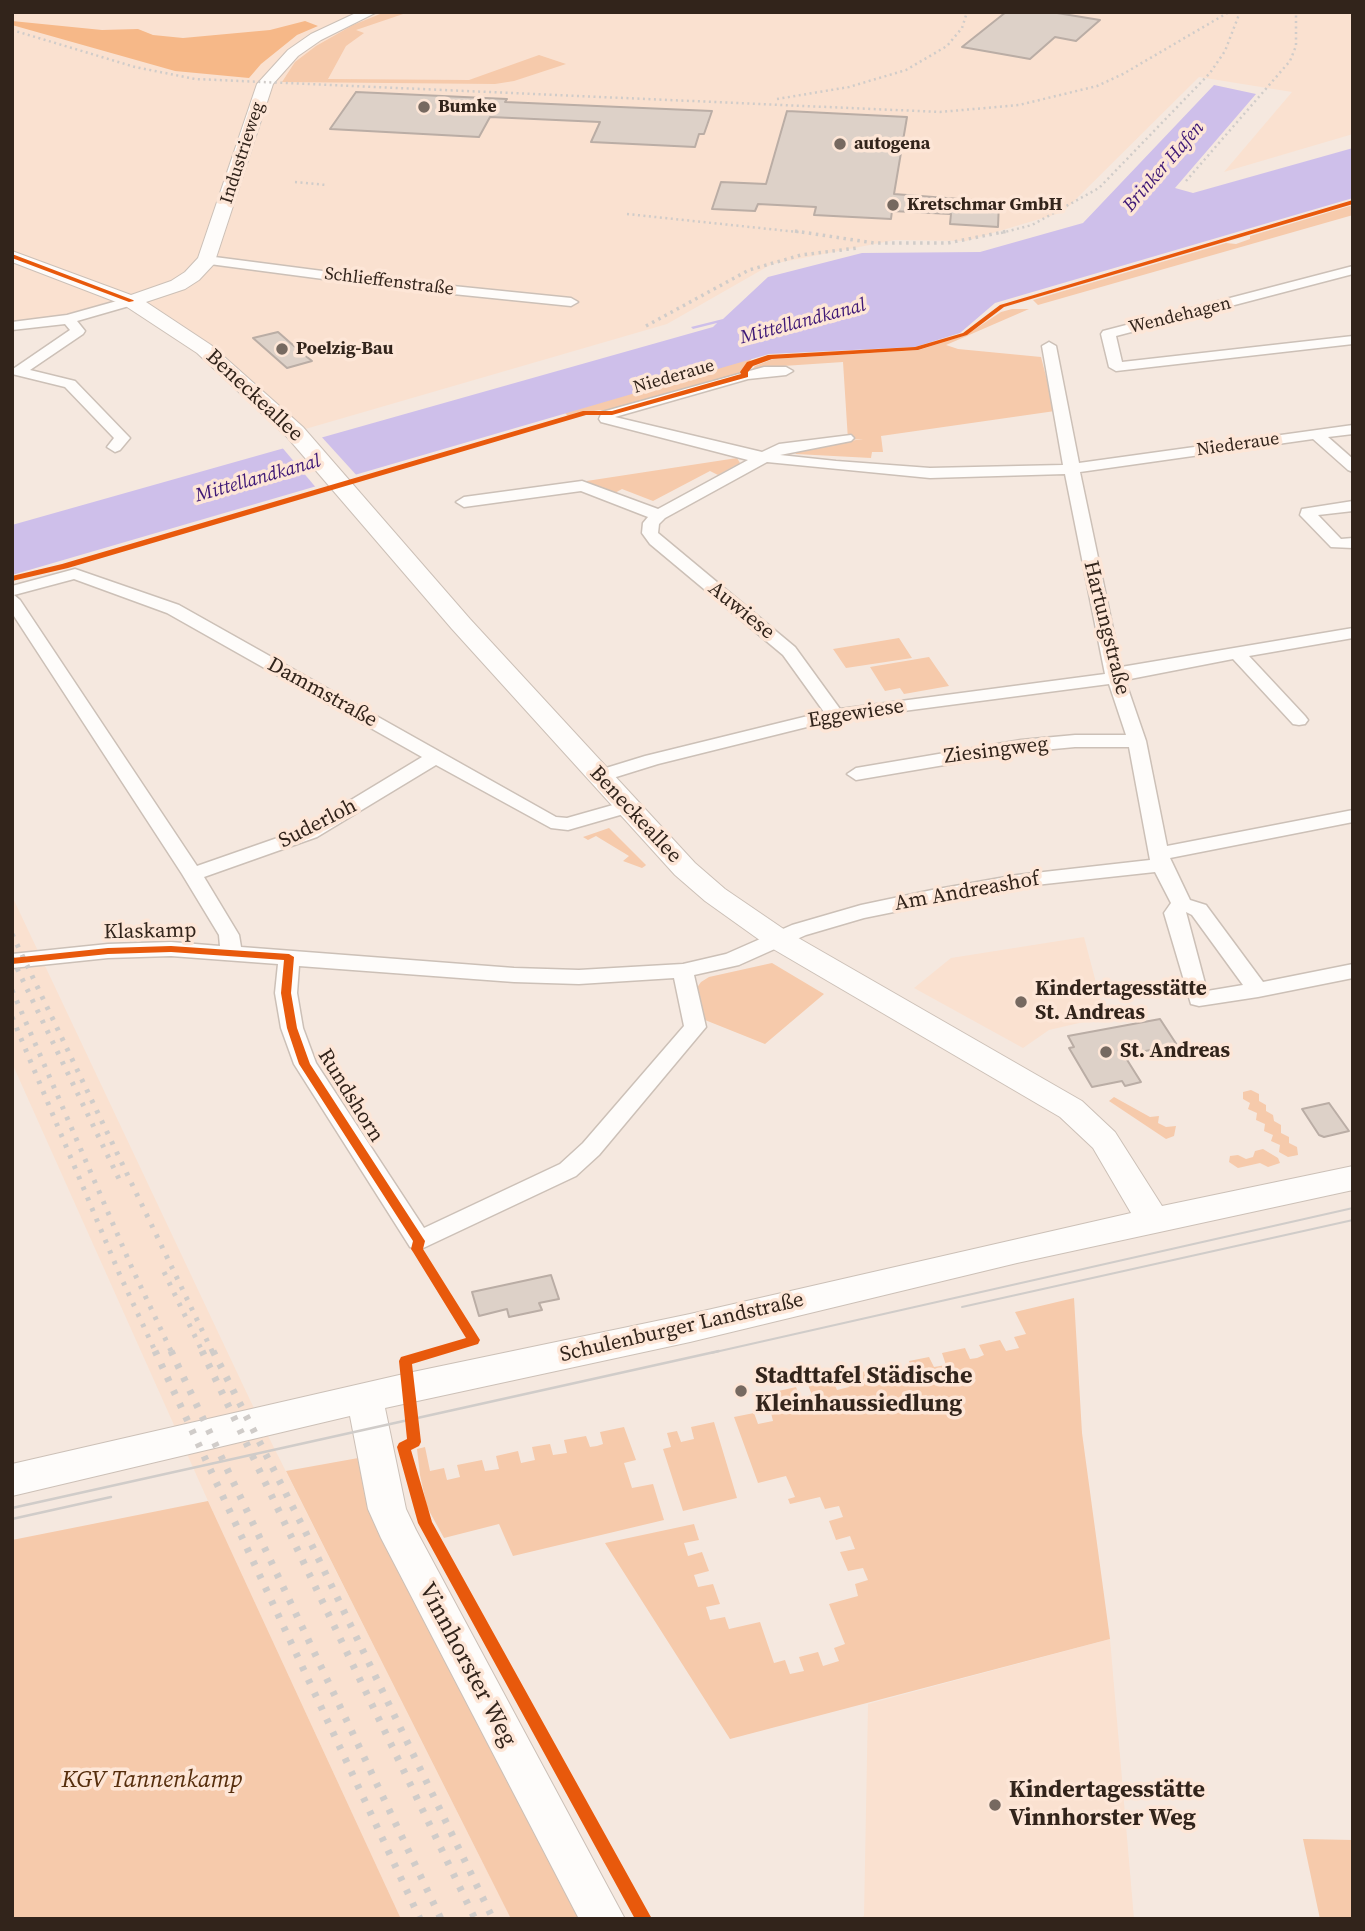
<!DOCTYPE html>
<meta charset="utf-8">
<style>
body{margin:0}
#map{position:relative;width:1365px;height:1931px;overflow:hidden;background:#f5e8df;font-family:"Source Serif 4",serif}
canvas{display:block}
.frame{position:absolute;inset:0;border:14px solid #32241b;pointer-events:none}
</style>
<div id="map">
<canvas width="1365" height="1931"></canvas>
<div class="frame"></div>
</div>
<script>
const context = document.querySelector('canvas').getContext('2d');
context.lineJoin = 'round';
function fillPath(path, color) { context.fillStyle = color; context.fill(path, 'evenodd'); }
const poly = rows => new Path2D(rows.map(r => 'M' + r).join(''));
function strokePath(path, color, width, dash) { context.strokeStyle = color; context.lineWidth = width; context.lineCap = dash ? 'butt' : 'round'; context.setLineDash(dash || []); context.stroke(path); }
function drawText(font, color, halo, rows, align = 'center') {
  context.font = font + ' "Source Serif 4",serif'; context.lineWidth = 7; context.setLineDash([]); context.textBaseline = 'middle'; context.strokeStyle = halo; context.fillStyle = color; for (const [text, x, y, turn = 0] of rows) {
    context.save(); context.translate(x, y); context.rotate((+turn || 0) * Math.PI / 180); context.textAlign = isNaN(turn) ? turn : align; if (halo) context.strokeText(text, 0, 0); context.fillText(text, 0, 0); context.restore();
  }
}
const built = poly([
 [12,12,1353,12,1353,134,1224,172,1292,92,1199,77,1063,212,966,241,895,240,772,264,667,324,295,432,271,407,132,301,60,316,12,322],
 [12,896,251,1402,511,1919,401,1919,208,1501,12,1063],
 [1084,937,1105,1017,1049,1030,1023,1048,914,988,951,958],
 [1110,1639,1134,1919,860,1919,864,1916,868,1704]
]);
const green = poly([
 [385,12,409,12,356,30,364,33,346,46,328,79,469,80,539,55,566,64,514,81,495,84,282,82,295,62,316,46,353,25],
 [1353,205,1353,215,1038,305,1033,300,1226,243,1236,244,1250,239,1250,236],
 [1012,309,1029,309,946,345,958,349,1041,357,1055,411,881,436,883,452,872,452,871,458,796,454,794,449,863,439,848,440,843,362,768,367,750,372,755,366,773,359,919,350,966,335,1001,312],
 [752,358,742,374,611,411,599,410,568,416,565,413],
 [737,458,740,463,718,475,710,471,653,501,622,489,613,494,580,482],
 [899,638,912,658,846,668,833,649],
 [929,657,949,686,904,694,900,688,885,691,870,667],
 [609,828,646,865,645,866,642,868,623,861,629,856,596,836,588,840,583,837],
 [772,963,824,994,765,1044,705,1020,696,989,701,982,709,977],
 [1251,1090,1259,1094,1259,1101,1266,1105,1266,1111,1273,1115,1274,1121,1281,1125,1281,1133,1289,1137,1289,1143,1297,1147,1298,1155,1288,1157,1279,1152,1280,1145,1271,1141,1273,1135,1264,1131,1265,1124,1256,1120,1257,1113,1248,1109,1250,1103,1243,1099,1243,1092],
 [1114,1097,1150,1117,1159,1116,1158,1123,1166,1127,1176,1126,1174,1136,1166,1139,1109,1101],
 [1263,1149,1278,1158,1280,1163,1268,1167,1260,1163,1238,1168,1229,1162,1230,1156,1238,1155,1246,1159,1253,1157,1255,1151],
 [1074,1298,1082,1433,1110,1639,730,1739,605,1543,694,1524,699,1540,684,1543,688,1556,702,1552,709,1571,694,1575,698,1587,713,1584,720,1604,706,1607,710,1620,725,1617,729,1629,760,1622,774,1663,785,1660,790,1674,804,1671,799,1657,818,1652,823,1666,839,1661,834,1648,845,1644,829,1604,858,1596,855,1584,868,1580,863,1568,848,1571,840,1552,855,1549,850,1536,836,1540,829,1521,843,1517,839,1506,825,1509,820,1497,790,1504,788,1499,795,1497,786,1476,758,1483,734,1417,754,1413,758,1424,773,1421,770,1409,779,1406,774,1392,796,1387,800,1398,806,1397,812,1395,808,1385,832,1379,837,1390,849,1387,846,1376,866,1371,870,1382,878,1381,883,1379,879,1368,895,1364,901,1375,908,1374,913,1372,909,1361,929,1357,934,1367,946,1365,942,1353,965,1348,970,1359,977,1358,984,1355,979,1345,1000,1340,1006,1351,1019,1348,1014,1337,1026,1334,1015,1312],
 [714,1422,737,1498,683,1511,663,1449,671,1447,667,1433,677,1431,681,1442,694,1439,691,1427],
 [624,1427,636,1460,624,1463,632,1488,653,1484,664,1520,513,1556,499,1524,444,1538,427,1507,420,1475,417,1449,425,1447,430,1471,444,1468,447,1480,460,1477,457,1465,482,1460,485,1471,499,1469,496,1456,518,1451,521,1463,535,1460,532,1447,550,1444,553,1455,567,1453,564,1440,586,1436,590,1447,597,1446,603,1444,600,1432],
 [375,1455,603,1919,511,1919,286,1471],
 [208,1501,401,1919,12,1919,12,1540],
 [1303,1839,1353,1840,1353,1919,1320,1919]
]);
const forest = poly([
 [12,21,102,30,138,29,153,35,183,38,270,30,305,21,318,26,297,35,261,64,249,78,175,71,12,25]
]);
const water = poly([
 [1214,85,1256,94,1175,188,1193,193,1353,148,1353,198,995,303,960,333,915,347,769,354,12,575,12,525,713,327,717,323,693,329,691,327,723,319,768,277,862,253,980,252,1083,223]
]);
const pier = poly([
 [319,434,359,478,318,490,280,445]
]);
const building = poly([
 [1006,12,1051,12,1100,20,1076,41,1055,37,1030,59,962,47,1006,12],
 [356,92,507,99,505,102,712,111,704,134,699,134,695,147,591,142,600,122,490,117,479,137,330,129,356,92],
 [787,111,907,117,894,194,999,202,998,227,950,224,951,214,892,211,891,219,814,215,816,207,758,204,755,211,712,209,721,182,766,184,787,111],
 [278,332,302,353,312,361,287,368,253,338,278,332],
 [1160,1019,1177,1045,1124,1055,1141,1082,1125,1086,1122,1081,1092,1087,1069,1048,1074,1047,1068,1036,1160,1019],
 [1329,1103,1349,1131,1324,1137,1319,1135,1302,1109,1329,1103],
 [551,1275,559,1299,539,1303,542,1310,509,1317,507,1309,479,1316,472,1292,551,1275]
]);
const street = poly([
 [207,256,384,279,571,298,578,302,571,306,384,287,202,263,200,260,207,256],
 [1353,266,1353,274,1116,336,1122,362,1353,336,1353,344,1116,371,1109,367,1101,334,1103,331,1353,266],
 [131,297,136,298,136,304,77,321,85,331,83,334,30,370,75,381,130,438,120,450,115,452,107,447,114,438,65,387,12,374,13,369,70,330,65,324,12,330,12,322,67,315,131,297],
 [1049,342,1056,346,1079,463,1353,425,1353,434,1328,437,1353,459,1353,472,1348,470,1313,439,1080,472,1121,667,1353,628,1353,638,1249,656,1305,716,1308,720,1305,724,1299,725,1293,724,1233,659,1125,680,1146,741,1167,846,1353,810,1353,822,1170,858,1190,900,1206,905,1263,982,1353,964,1353,978,1258,997,1199,1006,1191,1004,1164,913,1171,903,1155,872,1017,887,864,918,806,935,739,965,694,975,706,1027,599,1155,576,1176,419,1250,410,1247,294,1064,281,1028,275,993,278,964,171,956,108,958,12,968,12,954,108,944,171,942,220,946,219,935,182,874,12,613,12,586,75,569,179,605,556,817,567,818,627,801,637,807,634,811,568,830,551,828,436,765,317,837,204,877,239,935,241,947,514,968,579,970,683,964,726,954,792,925,861,905,932,890,1017,875,1150,860,1129,747,1075,747,1021,752,856,780,847,774,856,768,1021,740,1075,735,1126,735,1109,684,835,720,658,764,600,782,593,780,591,776,593,772,645,756,824,712,783,655,650,544,642,533,643,523,648,517,581,491,464,507,456,502,464,497,582,481,658,509,748,460,601,422,599,419,602,412,764,367,786,367,793,371,786,375,748,379,615,417,762,452,779,444,851,435,854,438,851,441,780,455,836,461,930,468,1063,465,1042,346,1049,342],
 [767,462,930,478,1065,474,1105,674,840,709,795,647,658,533,659,524,665,518,767,462],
 [74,579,167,613,422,757,303,829,197,866,20,600,14,595,74,579],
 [1186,912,1192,915,1243,985,1207,991,1186,912],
 [299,966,514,982,579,984,674,978,684,1026,583,1143,560,1164,424,1228,316,1063,303,1028,297,993,299,966],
 [1353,501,1353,511,1318,515,1341,539,1353,538,1353,548,1331,547,1300,515,1302,509,1353,501]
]);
const secondary = poly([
 [358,12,377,12,321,40,298,56,273,84,214,264,199,280,185,289,146,302,211,345,303,427,470,619,695,863,725,889,788,932,1082,1101,1115,1132,1162,1206,1353,1166,1353,1190,1017,1263,690,1342,385,1408,406,1509,416,1530,625,1919,579,1919,381,1538,368,1509,350,1416,12,1496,12,1464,408,1373,690,1314,1131,1213,1093,1148,1060,1117,768,946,705,901,675,875,452,629,287,437,197,353,124,305,12,262,12,251,131,295,171,281,185,272,198,258,257,84,288,50,311,34,358,12]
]);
const tramFar1 = poly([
 [962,1307,1353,1220],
 [711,1353,1353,1208]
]);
const tram = poly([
 [12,1508,719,1351],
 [12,1519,111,1497]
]);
const railFar3 = poly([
 [12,30,135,67,195,79,940,112,1019,105,1097,86,1123,74,1229,12],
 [777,99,849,87,906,70,947,46,962,28,967,12],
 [1186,181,1290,61,1296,46,1296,12],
 [295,182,326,185],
 [627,214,807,233],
 [1001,233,1032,225,1099,188,1210,73,1225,51,1240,12]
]);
const railFar2 = poly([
 [795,231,874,243,948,243,1008,231],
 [646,326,749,270,801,255,857,248]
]);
const railFar1 = poly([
 [12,934,213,1353],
 [12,958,120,1181],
 [12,990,132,1268,172,1353],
 [12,1017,119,1273,156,1353],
 [164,1272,203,1353]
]);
const rail = poly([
 [155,1351,420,1919],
 [171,1351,441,1919],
 [202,1351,475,1919],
 [213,1351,304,1529,493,1919]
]);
const cycleway = poly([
 [1353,200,1353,204,1004,307,967,335,918,350,772,359,753,366,748,372,748,377,612,415,586,415,68,568,12,581,12,576,62,564,583,411,612,411,741,374,740,372,747,362,768,355,915,347,963,333,1000,305,1353,200],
 [12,254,133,300,134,301,129,302,12,258,12,254],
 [171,946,289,954,294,957,291,993,297,1028,310,1064,423,1238,425,1241,423,1249,480,1340,478,1344,412,1364,421,1442,419,1446,411,1450,432,1522,652,1919,635,1919,418,1523,397,1447,399,1443,407,1439,399,1361,401,1357,466,1338,413,1252,411,1249,413,1241,299,1064,287,1028,281,993,284,960,171,952,108,954,12,964,12,958,108,948,171,946]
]);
const markers = [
 [424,107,7,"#766960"],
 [840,144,7,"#766960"],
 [893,205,7,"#766960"],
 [282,349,7,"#766960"],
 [1021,1002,7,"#766960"],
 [1106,1052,7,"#766960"],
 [741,1391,7,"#766960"],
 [995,1805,7,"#766960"]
];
const farPoinames = [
 ["Bumke",438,107],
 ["autogena",854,144],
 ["Kretschmar GmbH",907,205],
 ["Poelzig-Bau",296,349]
];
const farStreetnames = [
 ["Industrieweg",243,153,-72],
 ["Schlieffenstraße",389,282,7],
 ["Wendehagen",1180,316,-14],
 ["Niederaue",674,377,-16],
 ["Niederaue",1238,445,-8]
];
const farWaternames = [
 ["Brinker Hafen",1164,167,-49],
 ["Mittellandkanal",803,322,-15],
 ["Mittellandkanal",258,479,-16]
];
const streetNames = [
 ["Beneckeallee",254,396,43],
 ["Auwiese",741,611,39],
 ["Hartungstraße",1106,628,76],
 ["Dammstraße",322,693,29],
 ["Eggewiese",856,714,-9],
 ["Ziesingweg",996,751,-7],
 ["Beneckeallee",635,815,47],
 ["Suderloh",318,824,-27],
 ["Am Andreashof",967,892,-10],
 ["Klaskamp",150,932,-1],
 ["Rundshorn",350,1096,58],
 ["Schulenburger Landstraße",682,1328,-13]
];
const poiNames = [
 ["Kindertagesstätte",1035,990],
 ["St. Andreas",1035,1014],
 ["St. Andreas",1120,1052]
];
const nearPoinames = [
 ["Stadttafel Städische",755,1377],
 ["Kleinhaussiedlung",755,1405],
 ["Kindertagesstätte",1009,1791],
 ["Vinnhorster Weg",1009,1819]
];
const nearStreetnames = [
 ["Vinnhorster Weg",467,1665,62]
];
const nearParknames = [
 ["KGV Tannenkamp",152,1781]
];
fillPath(built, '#fae1d0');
fillPath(green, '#f6caab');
fillPath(forest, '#f6b888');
fillPath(water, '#cebfea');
fillPath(pier, '#f5e8df');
fillPath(building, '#ddd1c8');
strokePath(building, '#baada5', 2);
strokePath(street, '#ccc0b7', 3);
strokePath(secondary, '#ccc0b7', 2);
fillPath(street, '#fefcfa');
fillPath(secondary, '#fefcfa');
strokePath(tramFar1, '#d0ccc9', 2);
strokePath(tram, '#d0ccc9', 2.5);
strokePath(railFar3, '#d0ccc9', 2.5, [2, 3.5]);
strokePath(railFar2, '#d0ccc9', 3.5, [2.5, 4.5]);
strokePath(railFar1, '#d0ccc9', 5, [3.5, 8]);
strokePath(rail, '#d0ccc9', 7, [4.5, 10]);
fillPath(cycleway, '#e8590c');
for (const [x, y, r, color] of markers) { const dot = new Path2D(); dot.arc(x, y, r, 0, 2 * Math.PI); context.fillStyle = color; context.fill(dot); strokePath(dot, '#fde6d7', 2.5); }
drawText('bold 18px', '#32241b', '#fde6d7', farPoinames, 'left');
drawText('18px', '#32241b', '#fde6d7', farStreetnames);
drawText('italic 19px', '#3e1876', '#fde6d7', farWaternames);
drawText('21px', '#32241b', '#fde6d7', streetNames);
drawText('bold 21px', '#32241b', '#fde6d7', poiNames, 'left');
drawText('bold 24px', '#32241b', '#fde6d7', nearPoinames, 'left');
drawText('24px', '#32241b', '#fde6d7', nearStreetnames);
drawText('italic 24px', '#562e0d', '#fde6d7', nearParknames);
</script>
